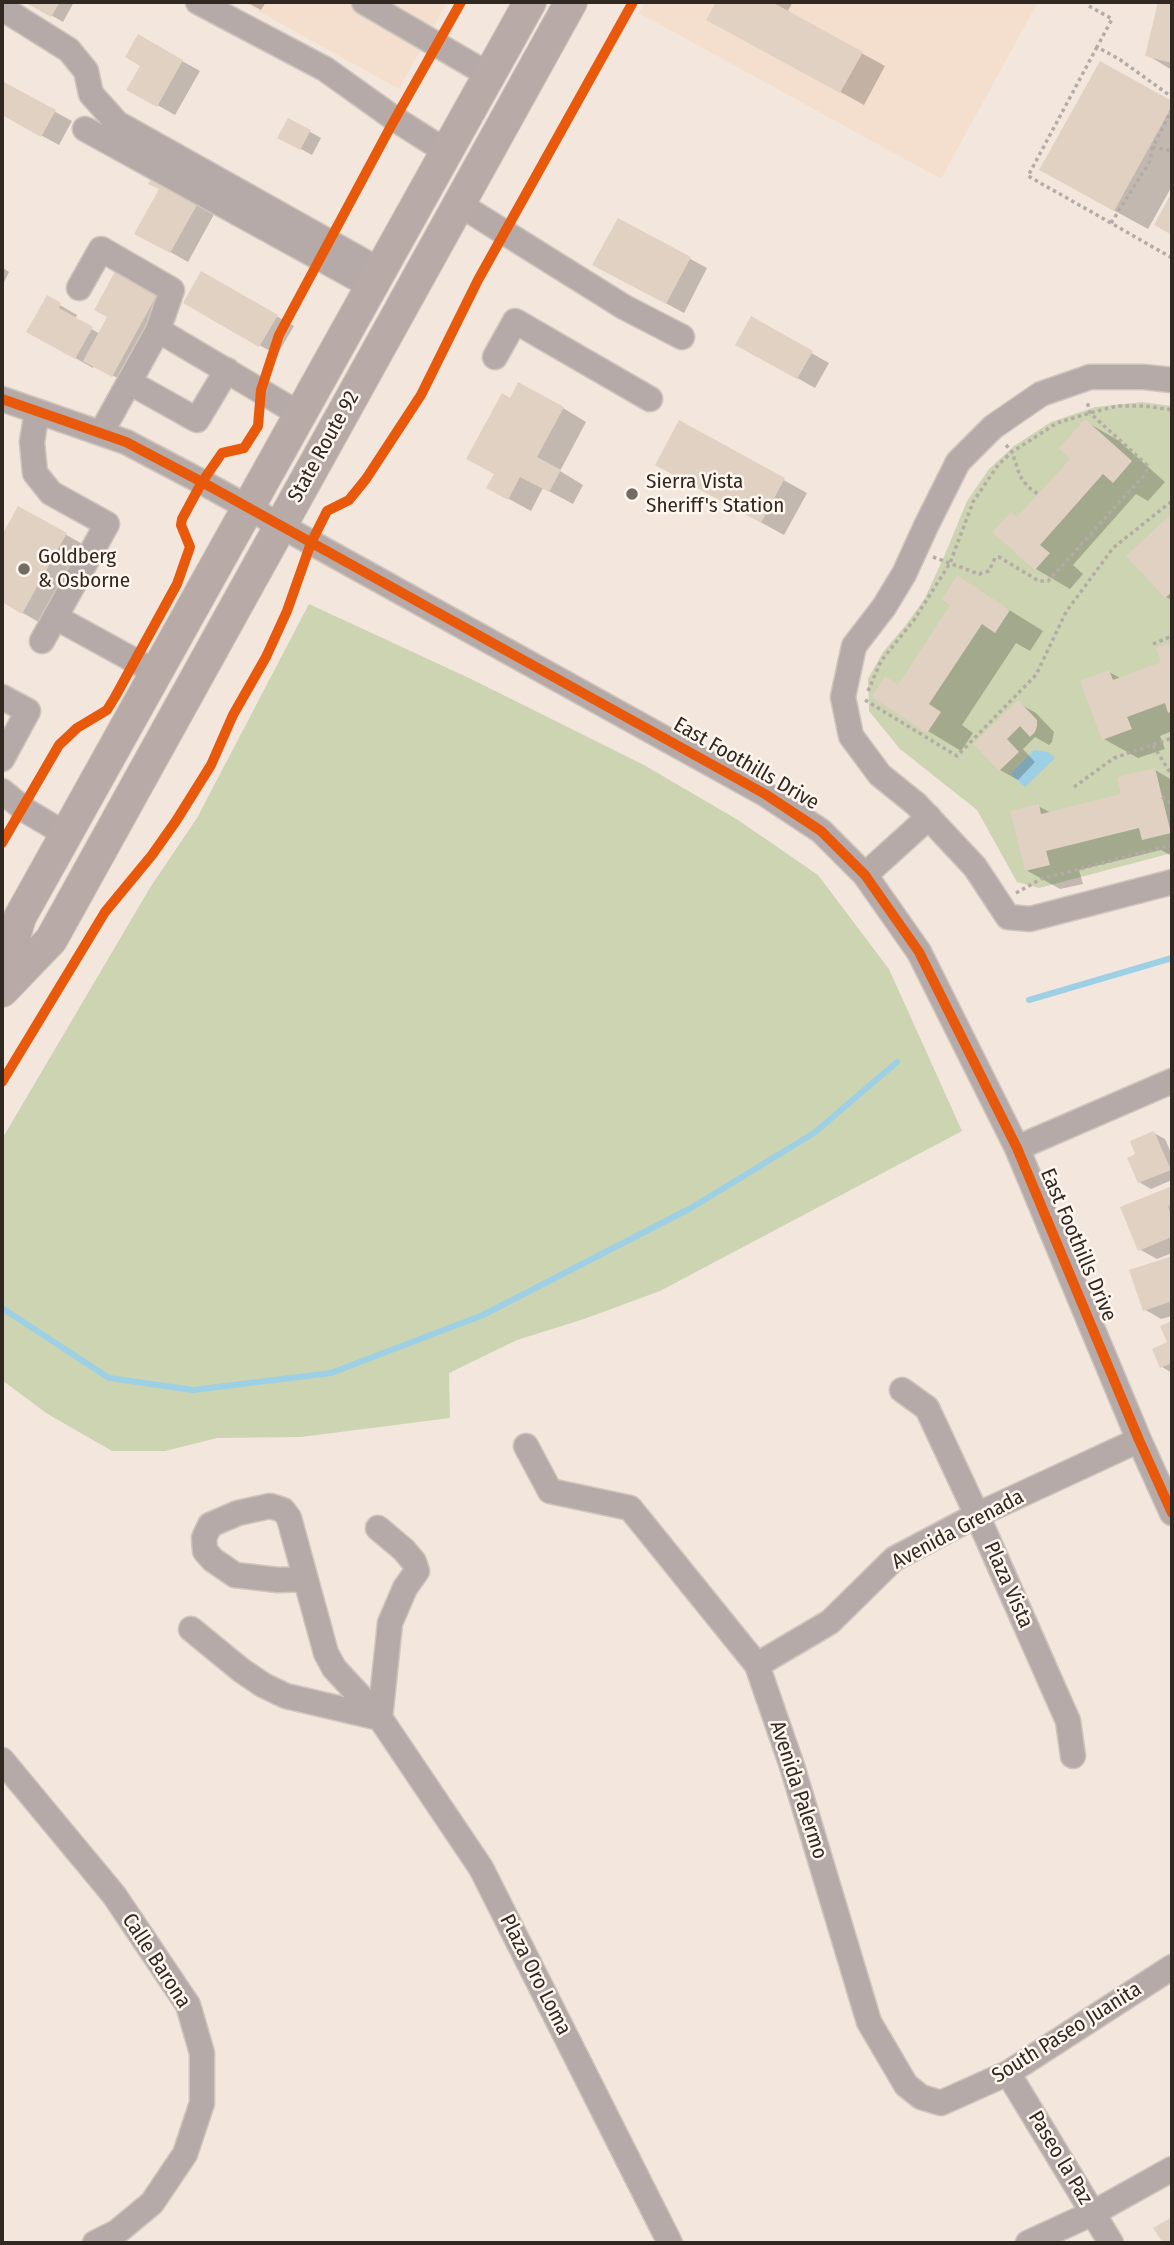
<!DOCTYPE html>
<style>
body{margin:0}
#map{position:relative;width:1174px;height:2245px;overflow:hidden;background:#f3e7dd;font-family:"Fira Sans Condensed",sans-serif}
canvas{display:block}
.frame{position:absolute;inset:0;border:4px solid #302821;pointer-events:none}
</style>
<div id="map">
<canvas width="1174" height="2245"></canvas>
<div class="frame"></div>
</div>
<script>
const context = document.querySelector('canvas').getContext('2d');
context.lineJoin = 'round';
function fillPath(path, color) { context.fillStyle = color; context.fill(path, 'evenodd'); }
const poly = rows => new Path2D(rows.map(r => 'M' + r).join(''));
function strokePath(path, color, width, dash) { context.strokeStyle = color; context.lineWidth = width; context.lineCap = dash ? 'butt' : 'round'; context.setLineDash(dash || []); context.stroke(path); }
function drawText(font, color, halo, rows, align = 'center') {
  context.font = font + ' "Fira Sans Condensed",sans-serif'; context.lineWidth = 5; context.setLineDash([]); context.textBaseline = 'middle'; context.strokeStyle = halo; context.fillStyle = color; for (const [text, x, y, turn = 0] of rows) {
    context.save(); context.translate(x, y); context.rotate((+turn || 0) * Math.PI / 180); context.textAlign = isNaN(turn) ? turn : align; if (halo) context.strokeText(text, 0, 0); context.fillText(text, 0, 0); context.restore();
  }
}
const built = poly([
 [242,2,447,2,399,89],
 [646,2,1038,2,941,179,639,13]
]);
const green = poly([
 [1142,402,1172,406,1172,853,1039,888,1017,882,977,810,900,749,869,711,868,679,883,652,905,626,925,598,946,552,967,501,989,469,1014,446,1051,422,1095,407],
 [309,604,469,678,644,765,738,820,818,875,889,969,962,1131,660,1291,584,1319,517,1340,449,1373,450,1418,301,1437,217,1438,165,1451,112,1451,46,1413,2,1380,2,1139,151,886,197,818]
]);
const water = poly([
 [1034,750,1048,752,1055,758,1025,787,1011,774]
]);
const shadow = poly([
 [31,2,74,2,63,22,30,3],
 [246,2,266,2,261,10],
 [718,2,793,2,787,12,885,66,864,105,708,19],
 [1160,2,1172,2,1172,70,1147,55],
 [139,37,200,71,175,115,129,89,142,65],
 [1101,64,1172,103,1172,186,1148,229,1075,189],
 [2,83,72,121,59,145,2,114],
 [289,120,321,138,312,155,279,137],
 [161,189,218,207,188,262,137,233],
 [619,220,707,268,684,313,612,274],
 [2,267,9,272,2,286],
 [119,268,176,300,130,385,94,365,93,368,29,332,48,298,77,315,75,319,100,334,109,316],
 [202,274,294,326,277,355,185,303],
 [751,319,829,363,815,388,737,344],
 [511,400,563,408,586,422,560,471,583,485,573,504,543,488,531,511,489,488,496,474],
 [1085,421,1119,441,1165,482,1148,501,1136,494,1073,565,1083,574,1070,589,1036,569,994,532,1019,518,1072,458],
 [680,423,807,493,784,535,680,478],
 [19,508,100,554,56,632,2,601,2,539],
 [1172,515,1172,600,1166,597,1128,556],
 [958,578,1043,631,1030,651,1016,643,962,725,973,733,961,751,928,731,899,686,953,605],
 [1172,644,1172,731,1160,736,1165,749,1138,758,1104,739,1109,672,1122,679,1163,663,1158,649],
 [1018,703,1036,713,1054,732,1052,742,1049,745,1035,737,1023,749,1035,762,1018,780,1000,770,975,744],
 [1155,770,1172,780,1172,856,1161,850,1079,870,1083,884,1060,889,1026,870,1038,806,1051,813,1123,795],
 [1154,1133,1165,1139,1172,1155,1172,1180,1151,1189,1139,1182,1138,1155],
 [1172,1188,1172,1253,1157,1259,1139,1249,1122,1208],
 [1172,1258,1172,1316,1161,1319,1144,1309,1131,1271],
 [1172,1323,1172,1373,1162,1367,1169,1343,1162,1327]
]);
const stream = poly([
 [1029,1000,1172,958],
 [2,1308,109,1378,193,1390,331,1373,483,1315,691,1208,814,1133,897,1062]
]);
const building = poly([
 [29,2,60,2,51,17,28,4],
 [716,2,772,2,863,52,840,93,706,20],
 [1158,2,1172,2,1172,63,1145,56],
 [138,34,183,60,157,107,126,90,140,66,125,57],
 [1100,61,1172,101,1172,106,1114,211,1039,170],
 [2,81,56,110,41,137,2,115],
 [288,118,311,130,300,150,277,138],
 [156,171,202,196,170,253,134,234,159,189,148,184],
 [1172,192,1172,235,1154,225],
 [618,218,691,257,666,304,592,265],
 [118,266,160,289,112,377,83,361,107,317,94,310],
 [201,271,278,315,259,347,183,303],
 [47,295,61,303,59,308,93,327,75,359,26,332],
 [751,316,813,351,797,379,735,345],
 [518,382,564,407,537,457,561,470,549,492,520,477,508,500,486,488,494,474,466,459,502,393,510,398],
 [1085,419,1132,461,1113,483,1103,474,1040,545,1050,553,1035,570,992,532,1011,512,1017,517,1070,459,1059,448],
 [679,420,785,478,761,523,655,465],
 [18,506,67,533,22,614,2,602,2,535],
 [1172,513,1172,592,1165,598,1126,556],
 [957,575,1010,610,995,633,982,624,929,704,941,712,927,733,872,697,885,676,898,685,950,605,942,599],
 [1172,642,1172,711,1168,713,1165,703,1127,717,1132,729,1102,740,1080,681,1109,670,1113,680,1161,662,1156,648],
 [1018,700,1037,720,1037,726,1035,732,1030,737,1020,726,1007,739,1019,752,999,771,973,744],
 [1155,768,1171,833,1142,840,1139,828,1046,851,1050,865,1025,871,1010,811,1039,804,1041,814,1121,794,1117,777],
 [1154,1131,1171,1170,1138,1183,1127,1158,1135,1154,1130,1141],
 [1172,1186,1172,1205,1168,1206,1172,1218,1172,1237,1138,1251,1120,1207],
 [1172,1256,1172,1301,1143,1311,1129,1270],
 [1172,1321,1172,1363,1160,1368,1152,1349,1167,1342,1160,1326],
 [1172,2217,1172,2243,1163,2243,1153,2228]
]);
const path = poly([
 [1089,6,1112,19,1097,47,1119,59,1172,97],
 [1097,47,1028,176,1111,223],
 [1172,109,1153,147,1172,151],
 [1153,147,1149,163,1111,223,1172,258],
 [1006,445,1012,452,1020,476,1028,487,1038,494],
 [933,557,979,574,989,571,995,558,999,557,1039,581,1048,581,1146,473,1147,465,1090,413,1087,401],
 [1153,644,1172,636],
 [868,691,881,661,914,620,950,563,973,502,998,465,1012,452,1057,423,1090,413,1117,406,1144,406,1172,410],
 [865,700,957,756,1036,675,1066,612,1113,548,1172,501],
 [1153,745,1172,776],
 [1074,787,1114,758,1172,738],
 [1162,797,1172,804],
 [1016,893,1041,879,1172,845]
]);
const minor = poly([
 [198,2,325,69,395,119,447,152],
 [364,2,489,75],
 [2,8,69,50,86,71,91,94,117,123,381,271],
 [85,129,372,287],
 [459,204,624,307,682,337],
 [79,288,101,249,172,290,158,330],
 [495,357,515,321,650,399],
 [1172,380,1144,377,1090,377,1041,394,993,427,958,462,926,526,904,574,884,607,854,646,843,697,851,736,880,775,916,804,975,867,1008,917,1030,919,1172,882],
 [129,382,197,420,227,370],
 [2,399,126,442,202,482,765,794,821,831,865,875,919,952,1017,1148,1139,1440,1172,1513],
 [37,411,32,442,35,473,51,493,107,524,42,641],
 [101,433,158,330,301,415],
 [55,617,157,673],
 [2,697,28,711,2,759],
 [2,791,25,810,67,835],
 [865,875,929,817],
 [1017,1148,1172,1081],
 [902,1390,927,1408,977,1515,1068,1721,1073,1756],
 [526,1446,550,1491,630,1508,757,1665,792,1766,869,2022,906,2085,921,2097,941,2103,1008,2073,1172,1967],
 [378,1528,404,1550,414,1562,417,1571,405,1588,390,1623,380,1718],
 [305,1579,278,1580,235,1575,213,1560,205,1551,204,1538,210,1525,238,1513,270,1506,283,1510,289,1518,326,1653,334,1668,380,1718,481,1868,670,2243],
 [191,1629,241,1670,263,1685,286,1696,380,1718],
 [757,1665,830,1622,894,1559,977,1515,1139,1440],
 [2,1760,114,1895,188,2005,202,2053,202,2103,185,2154,152,2203,117,2232,95,2243],
 [1008,2073,1111,2243],
 [1028,2243,1093,2213,1172,2169]
]);
const major = poly([
 [2,977,20,917,530,2],
 [2,991,51,940,571,2]
]);
const cycleway = poly([
 [2,399,126,442,202,482,765,794,821,831,865,875,919,952,1017,1148,1139,1440,1172,1513],
 [2,843,59,745,77,728,107,710,115,697,177,584,190,547,181,525,182,519,202,482,222,453,244,448,258,426,261,390,279,335,391,126,461,2],
 [2,1082,105,912,152,855,176,821,211,765,233,715,266,657,287,611,311,543,327,511,349,500,366,479,421,395,478,280,633,2]
]);
const markers = [
 [632,494,7,"#746b63"],
 [24,569,7,"#746b63"]
];
const streetNames = [
 ["State Route 92",324,447,-61],
 ["East Foothills Drive",746,764,30],
 ["East Foothills Drive",1078,1245,67],
 ["Avenida Grenada",958,1530,-28],
 ["Plaza Vista",1008,1585,66],
 ["Avenida Palermo",798,1790,72],
 ["Calle Barona",156,1961,57],
 ["Plaza Oro Loma",535,1975,63],
 ["South Paseo Juanita",1067,2033,-32],
 ["Paseo la Paz",1060,2158,59]
];
const poiNames = [
 ["Sierra Vista",646,482],
 ["Sheriff's Station",646,506],
 ["Goldberg",38,557],
 ["& Osborne",38,581]
];
fillPath(built, '#f4dfce');
fillPath(green, '#ccd4b1');
fillPath(water, '#9ed0e5');
fillPath(shadow, '#0003');
strokePath(stream, '#9ed0e5', 6);
fillPath(building, '#e1d1c3');
strokePath(minor, '#cec5bd', 27);
strokePath(major, '#cec5bd', 34);
strokePath(path, '#b4aba6', 3.5, [3.5, 3.5]);
strokePath(minor, '#b6aaa8', 24);
strokePath(major, '#b8aba7', 32);
strokePath(cycleway, '#e8590c', 10);
for (const [x, y, r, color] of markers) { const dot = new Path2D(); dot.arc(x, y, r, 0, 2 * Math.PI); context.fillStyle = color; context.fill(dot); strokePath(dot, '#fff6ef', 2.5); }
drawText('21px', '#302821', '#fff6ef', streetNames);
drawText('21px', '#302821', '#fff6ef', poiNames, 'left');
</script>
